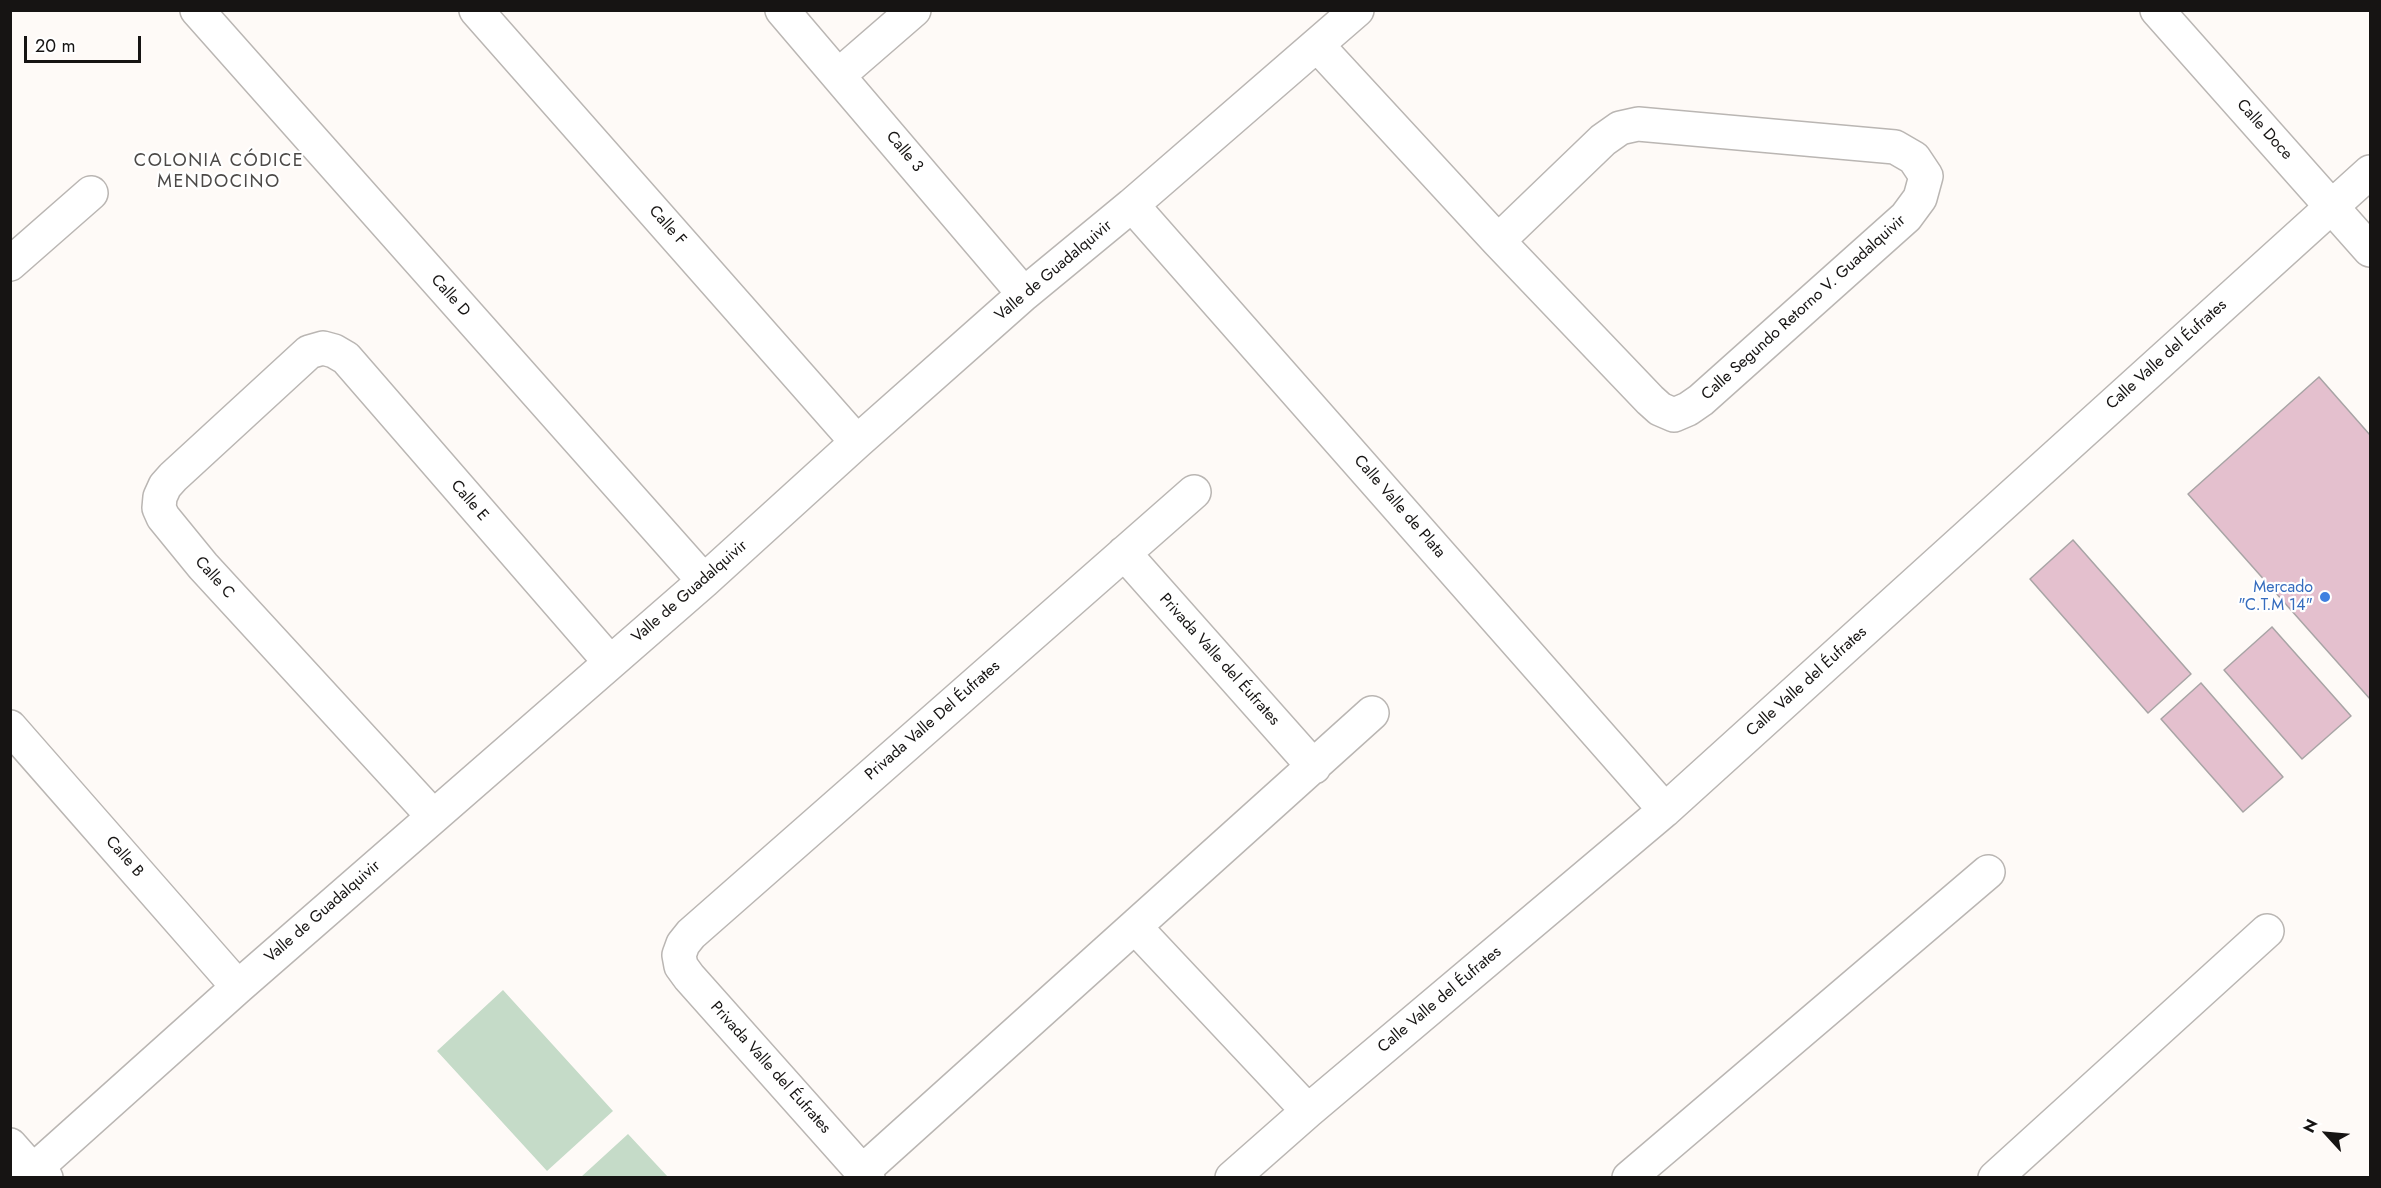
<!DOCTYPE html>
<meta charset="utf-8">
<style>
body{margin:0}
#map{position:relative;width:2381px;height:1188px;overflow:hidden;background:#fefaf7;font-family:Jost,sans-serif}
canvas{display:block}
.frame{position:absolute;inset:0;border:12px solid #161413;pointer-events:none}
.north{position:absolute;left:2297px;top:1104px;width:60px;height:60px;-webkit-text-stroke:4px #fff;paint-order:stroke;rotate:296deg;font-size:16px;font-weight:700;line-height:24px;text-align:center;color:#161413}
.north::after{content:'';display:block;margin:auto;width:21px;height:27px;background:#161413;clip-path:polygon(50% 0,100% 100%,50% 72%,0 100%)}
.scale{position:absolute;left:24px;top:36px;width:117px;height:27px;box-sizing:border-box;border:3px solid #161413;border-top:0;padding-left:8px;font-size:18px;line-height:21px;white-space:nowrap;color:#161413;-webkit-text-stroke:4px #fff;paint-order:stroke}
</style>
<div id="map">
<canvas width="2381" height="1188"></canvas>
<div class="frame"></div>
<div class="north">N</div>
<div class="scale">20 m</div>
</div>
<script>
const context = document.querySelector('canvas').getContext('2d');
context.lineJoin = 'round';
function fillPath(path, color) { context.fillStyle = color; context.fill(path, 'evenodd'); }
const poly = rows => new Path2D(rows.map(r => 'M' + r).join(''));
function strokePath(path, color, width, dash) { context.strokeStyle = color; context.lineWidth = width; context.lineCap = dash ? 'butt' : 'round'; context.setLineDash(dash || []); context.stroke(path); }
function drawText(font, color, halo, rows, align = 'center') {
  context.font = font + ' Jost,sans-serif'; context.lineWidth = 4.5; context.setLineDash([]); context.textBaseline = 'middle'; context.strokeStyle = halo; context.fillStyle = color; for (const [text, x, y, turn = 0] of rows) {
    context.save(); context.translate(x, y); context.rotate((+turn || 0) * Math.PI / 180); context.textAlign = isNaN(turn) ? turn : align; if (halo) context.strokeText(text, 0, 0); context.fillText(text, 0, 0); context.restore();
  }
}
const green = poly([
 [503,990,613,1111,547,1171,437,1051],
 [628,1134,668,1177,581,1177]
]);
const building = poly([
 [2319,377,2370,435,2370,699,2188,494,2319,377],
 [2073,540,2191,674,2148,713,2030,579,2073,540],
 [2272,627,2351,716,2302,759,2224,670,2272,627],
 [2201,683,2283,777,2243,812,2161,719,2201,683]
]);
const minor = poly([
 [197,10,704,581],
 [476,10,857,442],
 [782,10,1024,294],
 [2157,10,2370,250],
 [1317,45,1498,241,1650,400,1660,409,1674,415,1688,409,1701,400,1906,217,1920,198,1926,176,1914,158,1895,147,1638,124,1620,128,1603,140,1498,241],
 [839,75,914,10],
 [1132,205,1665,810],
 [10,264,91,193],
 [1124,553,1314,767],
 [10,727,238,987],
 [433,816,203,566,163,517,159,508,160,497,165,486,173,477,309,352,323,348,334,351,346,358,610,662],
 [1135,927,1308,1111],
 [10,1145,33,1171,46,1178],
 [863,1171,1372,713],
 [25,1178,238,987,704,581,857,442,1024,294,1132,205,1357,10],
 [868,1178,689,977,681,966,679,955,683,944,691,934,1194,492],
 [1232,1178,1308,1111,1665,810,2370,172],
 [1629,1178,1988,872],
 [1995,1178,2267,931]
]);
const markers = [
 [2325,597,6,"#3f7fe0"]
];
const streetNames = [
 ["Calle Doce",2264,130,48],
 ["Calle 3",904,152,50],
 ["Calle F",667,226,48],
 ["Valle de Guadalquivir",1054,271,-40],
 ["Calle D",450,296,48],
 ["Calle Segundo Retorno V. Guadalquivir",1804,308,-42],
 ["Calle Valle del Éufrates",2167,355,-42],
 ["Calle E",469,501,49],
 ["Calle Valle de Plata",1399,507,49],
 ["Calle C",214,578,48],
 ["Valle de Guadalquivir",690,592,-41],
 ["Privada Valle del Éufrates",1219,660,48],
 ["Calle Valle del Éufrates",1807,682,-42],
 ["Privada Valle Del Éufrates",933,721,-41],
 ["Calle B",124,857,49],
 ["Valle de Guadalquivir",323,912,-41],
 ["Calle Valle del Éufrates",1440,1000,-40],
 ["Privada Valle del Éufrates",770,1068,48]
];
const shopNames = [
 ["Mercado",2313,588],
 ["\"C.T.M 14\"",2313,606]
];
const neighbourhoodNames = [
 ["COLONIA CÓDICE",219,162],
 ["MENDOCINO",219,183]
];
fillPath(green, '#c5dbc8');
fillPath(building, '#e4c0ce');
strokePath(building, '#a8a4a5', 1.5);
strokePath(minor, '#bab6b3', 36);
strokePath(minor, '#fff', 33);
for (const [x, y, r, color] of markers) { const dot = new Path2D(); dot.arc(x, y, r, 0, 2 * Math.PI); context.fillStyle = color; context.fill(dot); strokePath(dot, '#fff', 2); }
drawText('16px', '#161413', '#fff', streetNames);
drawText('16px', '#366cbe', '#fff', shopNames, 'right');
context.letterSpacing = '1.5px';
drawText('18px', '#4c4947', '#fff', neighbourhoodNames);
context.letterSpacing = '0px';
</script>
